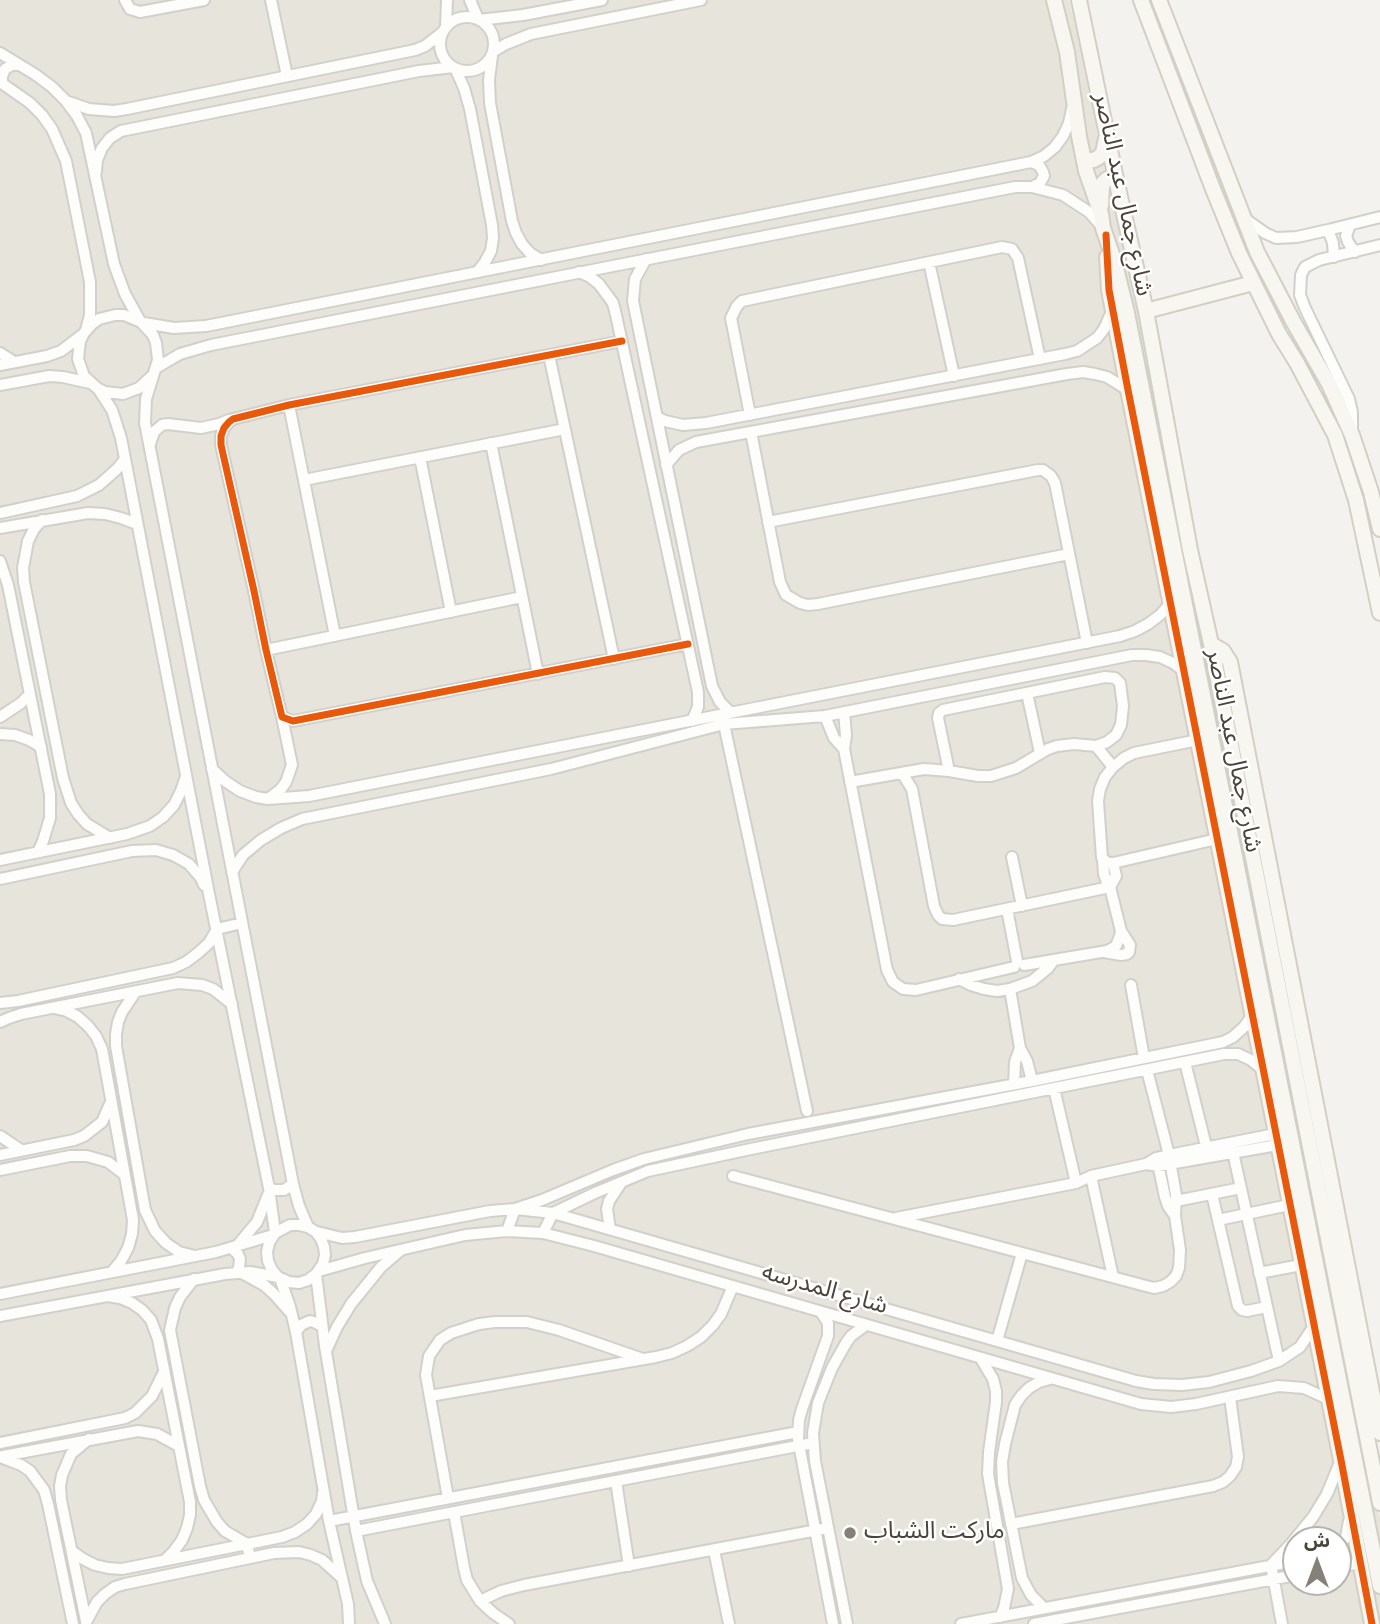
<!DOCTYPE html>
<meta charset="utf-8">
<style>
body{margin:0}
#map{position:relative;width:1380px;height:1624px;overflow:hidden;background:#f4f2ee;font-family:Overpass,"Noto Sans Arabic",sans-serif}
canvas{display:block}
.north{position:absolute;left:1282px;top:1526px;width:70px;height:70px;box-sizing:border-box;background:#fff;border:2px solid #b7b4b0;border-radius:50%;rotate:0deg;font-size:19px;font-weight:700;line-height:28px;text-align:center;color:#4b4439}
.north::after{content:'';display:block;margin:auto;width:24px;height:32px;background:#868178;clip-path:polygon(50% 0,100% 100%,50% 72%,0 100%)}
</style>
<div id="map">
<canvas width="1380" height="1624"></canvas>
<div class="north">ش</div>
</div>
<script>
const context = document.querySelector('canvas').getContext('2d');
context.lineJoin = 'round';
function fillPath(path, color) { context.fillStyle = color; context.fill(path, 'evenodd'); }
const poly = rows => new Path2D(rows.map(r => 'M' + r).join(''));
function strokePath(path, color, width, dash) { context.strokeStyle = color; context.lineWidth = width; context.lineCap = dash ? 'butt' : 'round'; context.setLineDash(dash || []); context.stroke(path); }
function drawText(font, color, halo, rows, align = 'center') {
  context.font = font + ' Overpass,"Noto Sans Arabic",sans-serif'; context.lineWidth = 5; context.setLineDash([]); context.textBaseline = 'middle'; context.strokeStyle = halo; context.fillStyle = color; for (const [text, x, y, turn = 0] of rows) {
    context.save(); context.translate(x, y); context.rotate((+turn || 0) * Math.PI / 180); context.textAlign = isNaN(turn) ? turn : align; if (halo) context.strokeText(text, 0, 0); context.fillText(text, 0, 0); context.restore();
  }
}
const residential = poly([
 [0,0,1069,0,1079,41,1101,153,1141,320,1380,1518,1380,1624,0,1624],
 [1296,1540,1338,1540,1338,1582,1296,1582]
]);
const street = poly([
 [125,0,130,9,140,12,204,0],
 [271,0,287,76],
 [470,0,478,19],
 '440 44a27 27 0 1 1 54 0a27 27 0 1 1-54 0Z',
 [479,20,523,15,602,0],
 [446,27,447,0],
 [494,51,506,44,531,34,701,0],
 [0,53,36,75,52,87,66,101,77,116,86,133,114,264,125,294,140,321],
 [492,56,489,80,490,103,512,221,516,233,522,244,530,253,541,260],
 [455,68,464,88,470,109,492,225,493,238,491,251,485,262,477,272],
 [0,82,30,103,42,115,52,129,66,161,90,282,90,315,86,330],
 [2,83,2,76,5,69,12,65,19,65],
 [66,101,89,109,114,111,127,109,415,50,425,46,443,32],
 [1031,162,1039,165,1043,172,1044,176,1040,183,1032,187],
 [96,172,97,160,102,148,110,138,121,131,419,71,453,67],
 [1244,218,1265,233,1276,238,1297,237,1328,230,1380,217],
 [1350,225,1346,236,1348,242,1355,252],
 [1328,230,1333,243,1334,257],
 [646,259,635,279,633,301,712,686,720,702,731,713],
 [929,262,954,376],
 [579,272,590,277,599,284,613,303,616,315,698,692,698,707,692,721],
 [144,323,174,328,206,326,1031,162,1044,156,1055,147,1063,136,1069,123,1072,109],
 [622,341,289,405,233,419,229,422,224,428,221,436,221,445,254,591,266,650,282,717,293,721,688,644],
 [0,353,14,362],
 [549,355,614,659],
 [0,365,47,356,61,351,82,335],
 [156,368,180,354,211,345,1015,187,1032,187,1063,195,1089,212,1103,228],
 [152,376,139,388,123,394,105,392,97,388,84,376,78,359,80,341,84,333,92,324,99,319,115,315,124,315,141,322,153,335,156,343,158,360,146,399,145,423,293,1184,299,1206,308,1227],
 [0,385,49,376,63,377,90,383],
 [99,390,112,410,121,438,209,894,269,1188,275,1233,269,1243,267,1252,268,1261,272,1270,278,1277,289,1282,299,1283,308,1280,316,1274,323,1264,325,1255,324,1247,321,1239,316,1232,308,1227,299,1225,290,1225,275,1233],
 [289,405,335,636],
 [750,415,731,318,737,306,742,301,1002,247,1012,249,1018,258,1040,359],
 [657,417,665,421,683,425,706,423,1065,354,1077,351,1097,338,1104,329,1112,311],
 [751,432,780,582,786,595,800,603,808,605,818,604,1069,554],
 [1352,432,1352,412,1349,399,1305,308,1300,295,1301,275,1305,267,1319,260,1380,245],
 [491,443,538,674],
 [150,444,154,432,162,425,168,424,201,428,219,424,229,420],
 [420,457,451,612],
 [666,465,679,450,696,442,1067,374,1083,372,1095,374,1107,377,1128,390],
 [304,480,565,429],
 [0,513,77,496,99,485,117,469,125,459],
 [42,520,34,529,28,541,23,568,24,582,63,778,71,803,78,814,87,824,110,838],
 [768,522,1038,470,1043,470,1051,476,1055,483,1087,643],
 [0,528,88,513,105,514,121,518,137,524],
 [0,561,8,585,50,794,50,818,43,841,38,852],
 [266,650,522,597],
 [1027,693,1040,753],
 [844,712,846,735,844,749,887,970,893,982,903,989,916,990,1014,967],
 [825,716,834,738,844,749],
 [0,717,21,703,30,694],
 [724,724,807,1111],
 [0,734,15,735,29,740,41,747],
 [1198,740,1134,753,1124,758,1113,767,1105,777,1100,789,1098,801,1102,858,1108,863,1113,863,1217,839],
 [1096,746,1113,767],
 [212,769,225,781,240,791,256,797,268,799,309,796,1120,636,1135,631,1148,624,1160,615,1170,604],
 [902,773,912,789,934,906,938,915,942,919,953,920,1110,887,1116,876,1113,863],
 [850,782,924,769,949,771,938,718,939,713,943,710,1105,677,1115,678,1120,683,1123,706,1121,725,1116,735,1107,742,1096,746,1074,744,1057,746,1048,749,1016,768,991,776,978,776,949,771],
 [268,799,281,789,286,782,292,765,282,717],
 [1012,857,1022,906],
 [0,860,127,834,150,826,163,817,174,805,181,791,185,779],
 [232,872,243,855,261,840,281,828,302,819,551,769,724,724,825,716,1132,655,1146,655,1160,657,1173,663,1184,671],
 [0,879,132,851,156,850,173,855,189,864,201,878,204,885],
 [1007,909,1017,961],
 [1104,952,1121,955,1127,954,1129,952,1130,945,1121,931],
 [1024,965,1107,951,1116,946,1120,936,1121,931,1110,887,1108,885,1104,874,1103,860],
 [959,979,971,985,984,989,997,991,1010,989,1032,981,1048,968,1054,960],
 [1131,985,1144,1058],
 [1010,989,1020,1048,1027,1061,1032,1081],
 [136,991,122,1012,118,1022,116,1034,116,1046,145,1210,155,1231,166,1243,179,1252,195,1256],
 [0,1003,18,1001,173,968,186,962,198,953,209,943,217,929,242,923],
 [54,1008,67,1011,78,1017,88,1026,96,1036,102,1049,133,1220,132,1234,128,1248,121,1261,112,1272],
 [0,1022,9,1018,21,1014,178,983,202,985,213,989,232,1004],
 [1185,1062,1206,1146],
 [1014,1084,1015,1062,1020,1048],
 [1054,1088,1076,1183],
 [0,1136,21,1150],
 [1231,1143,1279,1361],
 [0,1155,74,1140,84,1136,102,1122,110,1104],
 [1157,1159,1165,1197,1168,1206,1175,1216],
 [1146,1164,1158,1166,1277,1145],
 [0,1170,70,1156,87,1156,108,1162,125,1175],
 [733,1176,1146,1286,1154,1288,1163,1286,1170,1282,1176,1276,1179,1268,1180,1250,1175,1216,1176,1195,1169,1155,1147,1070],
 [1091,1176,1113,1277],
 [269,1188,274,1190,284,1190,293,1184],
 [1212,1194,1238,1306,1242,1310,1247,1311,1267,1307],
 [1176,1201,1241,1188],
 [896,1218,1076,1183,1091,1176,1146,1164,1156,1158,1169,1155,1275,1134],
 [1218,1220,1289,1205],
 [610,1229,607,1209,609,1201,621,1183],
 [507,1231,515,1209,542,1200,613,1170,644,1159,748,1134,1032,1081,1223,1042,1233,1037,1244,1027,1252,1016],
 [317,1232,342,1238,355,1237,490,1211,515,1209,553,1213,1136,1381,1154,1384,1182,1385,1209,1382,1251,1371,1279,1361,1300,1347,1314,1326],
 [543,1233,553,1213,597,1192,648,1171,751,1149,1224,1054,1238,1054,1251,1060,1263,1070],
 [237,1246,257,1222,268,1195],
 [231,1248,238,1254,240,1259,239,1268,236,1273],
 [319,1271,365,1258,465,1235,507,1231,543,1233,594,1246,1141,1404,1171,1407,1196,1404,1278,1386,1304,1388,1328,1399],
 [242,1273,264,1285,274,1294,289,1311],
 [1259,1273,1301,1265],
 [316,1274,325,1346,356,1531,367,1581,385,1624],
 [280,1278,290,1307,296,1332,329,1521,348,1604,349,1624],
 [194,1279,180,1297,175,1308,170,1330,200,1486,204,1500,217,1522,225,1531,247,1544,250,1558],
 [0,1294,216,1252,273,1235],
 [107,1296,120,1298,132,1303,142,1310,151,1320,158,1339,190,1502,190,1515,187,1528,182,1540,174,1551,165,1560],
 [821,1312,828,1323,828,1336,802,1409,799,1420,798,1439,833,1624],
 [0,1316,225,1274,250,1272,278,1277],
 [296,1332,301,1325,310,1321,314,1322,322,1326],
 [997,1341,1022,1253],
 [326,1351,337,1327,351,1304,381,1267,401,1250],
 [981,1359,993,1379,996,1391,996,1402,989,1452,988,1474,1008,1589,1004,1608,1000,1617],
 [430,1396,656,1357,672,1353,687,1346,701,1337,713,1325,721,1314,733,1286],
 [0,1443,125,1418,135,1413,152,1396,164,1372],
 [3,1456,138,1431,157,1434,179,1446],
 [0,1457,21,1465,30,1471,44,1490,48,1504,73,1624],
 [616,1481,629,1566],
 [448,1498,426,1375,429,1356,440,1340,451,1333,479,1324,495,1322,527,1322,559,1330,643,1359],
 [454,1512,464,1568,467,1580,480,1601,493,1613,509,1624],
 [329,1521,798,1432],
 [1011,1524,1213,1486,1223,1482,1230,1476,1236,1467,1238,1457,1230,1397],
 [356,1531,813,1443],
 [1338,1547,1346,1537,1349,1521],
 [714,1550,729,1624],
 [72,1551,83,1559,95,1565,108,1568,122,1569,282,1537,295,1532,307,1524,316,1514,322,1501,323,1493],
 [1338,1567,1360,1563],
 [480,1601,501,1591,524,1585,828,1528],
 [1044,1608,1031,1595,1022,1578,1003,1483,1002,1462,1005,1444,1015,1405,1021,1396,1029,1388,1039,1382,1050,1379],
 [86,1621,61,1500,60,1486,62,1475,71,1454,89,1439],
 [86,1622,97,1602,105,1594,115,1587,125,1584,274,1553,299,1552,311,1555,322,1560,341,1577],
 [847,1624,815,1461,813,1433,818,1403,832,1368,846,1343,851,1336,866,1325],
 [961,1624,1296,1561],
 [1034,1624,1296,1575],
 [1282,1624,1271,1565,1291,1544,1313,1517,1327,1494,1341,1460]
]);
const secondary = poly([
 [1054,0,1067,52,1079,136,1086,171,1101,214,1103,228,1114,260,1127,313,1380,1586],
 [1079,0,1116,179,1146,311,1190,550,1211,644,1380,1503],
 [1141,0,1213,189,1239,253,1279,334,1297,363,1335,435,1356,500,1380,613],
 [1159,0,1257,252,1294,323,1329,384,1352,435,1371,492,1380,529],
 [1084,160,1094,160,1099,157,1103,153,1106,138],
 [1101,206,1102,187,1103,183,1107,179,1116,179],
 [1107,257,1109,290,1128,390,1341,1460,1372,1624],
 [1146,311,1253,283],
 [1211,644,1223,651,1230,662,1380,1433]
]);
const cycleway = poly([
 [1106,235,1109,290,1128,390,1341,1460,1372,1624],
 [622,341,289,405,233,419,229,422,224,428,221,436,221,445,254,591,266,650,282,717,293,721,688,644]
]);
const markers = [
 [850,1533,7,"#868178"]
];
const streetNames = [
 ["شارع جمال عبد الناصر",1121,195,78],
 ["شارع جمال عبد الناصر",1232,751,79],
 ["شارع المدرسه",824,1291,16]
];
const poiNames = [
 ["ماركت الشباب",864,1533]
];
fillPath(residential, '#e7e4dc');
strokePath(street, '#d2d0cb', 14);
strokePath(secondary, '#d3cfc5', 18);
strokePath(street, '#fdfdfc', 10);
strokePath(secondary, '#f7f6f1', 14);
strokePath(cycleway, '#e8590c', 7);
for (const [x, y, r, color] of markers) { const dot = new Path2D(); dot.arc(x, y, r, 0, 2 * Math.PI); context.fillStyle = color; context.fill(dot); strokePath(dot, '#fff', 2.5); }
drawText('24px', '#4b4439', '#fff', streetNames);
drawText('24px', '#4b4439', '#fff', poiNames, 'left');
</script>
